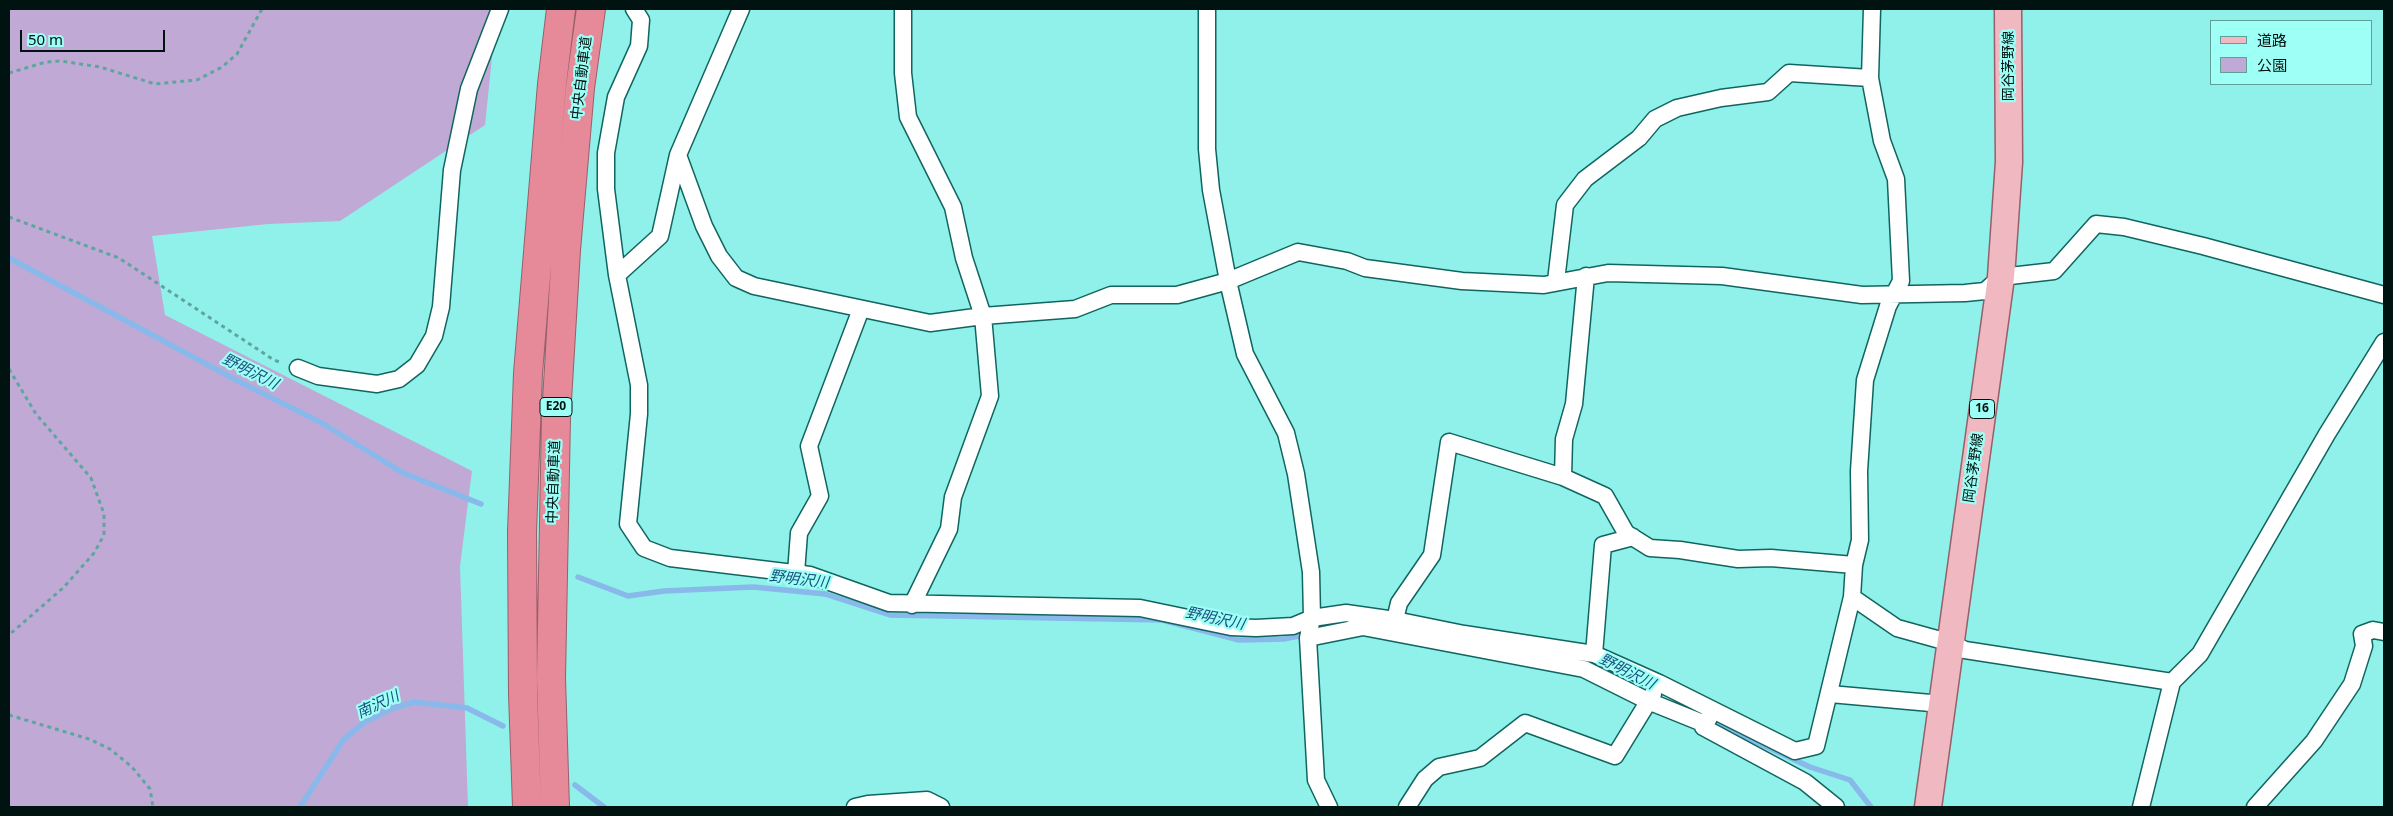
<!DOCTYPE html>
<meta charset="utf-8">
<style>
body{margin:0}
#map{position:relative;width:2393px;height:816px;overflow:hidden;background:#8ff1e9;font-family:"Noto Sans","Noto Sans JP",sans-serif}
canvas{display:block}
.frame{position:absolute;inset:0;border:10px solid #011311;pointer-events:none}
.legend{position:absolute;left:2210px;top:20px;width:162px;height:65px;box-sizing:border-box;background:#9dfff6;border:1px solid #5fa19a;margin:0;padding:6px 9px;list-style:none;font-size:15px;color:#011311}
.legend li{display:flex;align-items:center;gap:10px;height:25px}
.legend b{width:25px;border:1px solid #5fa19a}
.scale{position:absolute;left:20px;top:30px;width:145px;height:22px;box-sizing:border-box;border:2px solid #011311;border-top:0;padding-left:6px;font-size:15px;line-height:18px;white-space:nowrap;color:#011311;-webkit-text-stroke:4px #9dfff6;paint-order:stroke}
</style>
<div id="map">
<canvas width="2393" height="816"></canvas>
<div class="frame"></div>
<ul class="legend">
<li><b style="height:6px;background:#f0b9c2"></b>道路</li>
<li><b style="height:14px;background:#c0a9d5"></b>公園</li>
</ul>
<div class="scale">50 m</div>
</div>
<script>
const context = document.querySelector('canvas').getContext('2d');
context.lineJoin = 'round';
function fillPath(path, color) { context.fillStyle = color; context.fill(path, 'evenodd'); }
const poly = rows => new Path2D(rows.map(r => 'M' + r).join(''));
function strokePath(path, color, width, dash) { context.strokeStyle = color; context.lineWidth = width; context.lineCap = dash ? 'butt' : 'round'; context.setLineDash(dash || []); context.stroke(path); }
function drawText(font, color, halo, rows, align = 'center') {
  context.font = font + ' "Noto Sans","Noto Sans JP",sans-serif'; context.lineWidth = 4.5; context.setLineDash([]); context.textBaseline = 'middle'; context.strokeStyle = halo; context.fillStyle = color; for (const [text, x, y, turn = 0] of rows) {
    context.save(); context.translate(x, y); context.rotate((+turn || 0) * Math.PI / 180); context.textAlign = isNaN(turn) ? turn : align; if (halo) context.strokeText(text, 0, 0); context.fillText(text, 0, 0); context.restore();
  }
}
const green = poly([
 [9,9,497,9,485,125,340,221,268,224,152,236,165,315,472,471,460,566,468,807,9,807]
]);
const stream = poly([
 [9,258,236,380,322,423,403,473,481,504],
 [578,577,628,596,664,591,753,587,825,594,890,615,1162,620,1239,640,1284,639,1308,634],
 [1715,725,1737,733,1810,767,1850,780,1871,807],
 [575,785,604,807],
 [300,807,344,739,365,722,391,709,414,702,467,708,503,726]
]);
const path = poly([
 [9,73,46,62,61,61,100,67,155,84,197,80,222,67,237,54,262,9],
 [9,217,119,258,274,360,282,363],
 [9,369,36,414,91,478,104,514,104,535,94,553,63,588,9,635],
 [9,715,89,739,110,749,132,767,150,789,153,807]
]);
const street = poly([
 [634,9,641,20,639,46,616,97,606,153,606,189,617,275,639,385,639,414,628,524,644,548,670,558,810,575,889,603,1140,608,1231,627,1256,628,1293,626,1312,618,1346,613,1395,620,1464,634,1574,651,1594,654,1659,683,1795,751,1816,746,1852,597,1897,628,1951,643,1965,650,2172,682],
 [903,9,903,73,908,117,953,207,964,258,983,316,990,396,953,497,949,529,912,605],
 [1207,9,1207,149,1211,190,1228,281,1245,354,1286,433,1296,474,1311,572,1312,618,1308,638,1316,780,1329,807],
 [678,155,704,226,719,256,736,278,754,286,930,323,983,316,1075,309,1111,295,1177,295,1228,281,1298,252,1347,261,1365,268,1462,281,1544,285,1608,273,1722,276,1862,295,1965,293,1985,291,2001,277,2054,271,2096,224,2124,227,2203,246,2384,295],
 [617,275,660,236,678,155,741,9],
 [1586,276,1574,404,1564,439,1563,477,1605,496,1626,533,1650,548,1680,550,1738,559,1771,558,1854,565],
 [1556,281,1565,205,1585,179,1639,138,1655,119,1677,108,1721,98,1768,92,1789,73,1870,78],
 [298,368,318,376,377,384,399,379,417,365,434,336,441,307,452,170,469,89,500,9],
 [796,573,799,533,820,496,809,446,861,309],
 [1852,597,1854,565,1860,540,1859,471,1865,380,1888,306,1901,281,1896,179,1882,141,1870,78,1872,9],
 [1395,620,1399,603,1432,555,1449,442,1563,477],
 [1308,638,1363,627,1584,669,1648,701,1705,724],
 [1594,654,1603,545,1633,537],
 [1830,694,1942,704],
 [1709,718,1703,727,1805,782,1836,807],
 [855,807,868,804,927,800,941,807],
 [1407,807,1425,779,1439,767,1480,758,1525,723,1615,756,1653,694],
 [2141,807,2172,682,2200,654,2327,434,2384,342],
 [2255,807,2314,741,2352,684,2364,646,2362,634,2373,630,2384,632]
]);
const primary = poly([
 [1928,807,2001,277,2009,162,2008,9]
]);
const highway = poly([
 [527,807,523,694,522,532,528,373,552,84,561,9],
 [555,807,551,678,556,417,566,250,580,88,591,9]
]);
const shields = [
 [556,407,32],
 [1982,409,25]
];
const shieldNames = [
 ["E20",556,407],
 ["16",1982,409]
];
const streetNames = [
 ["岡谷茅野線",2009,66,-90],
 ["中央自動車道",582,78,-83],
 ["岡谷茅野線",1974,468,-82],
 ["中央自動車道",554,482,-88]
];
const waterNames = [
 ["野明沢川",250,372,27],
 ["野明沢川",799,580,7],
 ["野明沢川",1215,619,12],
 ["野明沢川",1627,672,27],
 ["南沢川",378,705,-25]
];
fillPath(green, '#c0a9d5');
strokePath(stream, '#88b9ea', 5.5);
strokePath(street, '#106560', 19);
strokePath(primary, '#96606a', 29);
strokePath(highway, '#96606a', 30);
strokePath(path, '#5ea59f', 3, [4, 4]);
strokePath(street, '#fff', 16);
strokePath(primary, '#f0b9c2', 26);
strokePath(highway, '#e68a9a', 28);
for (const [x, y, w] of shields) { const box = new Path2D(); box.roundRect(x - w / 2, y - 9.5, w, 19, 4); context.fillStyle = '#9dfff6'; context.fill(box); strokePath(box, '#011311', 1); }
drawText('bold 12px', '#011311', null, shieldNames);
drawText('14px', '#011311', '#9dfff6', streetNames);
drawText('italic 15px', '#1c507e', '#9dfff6', waterNames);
</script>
